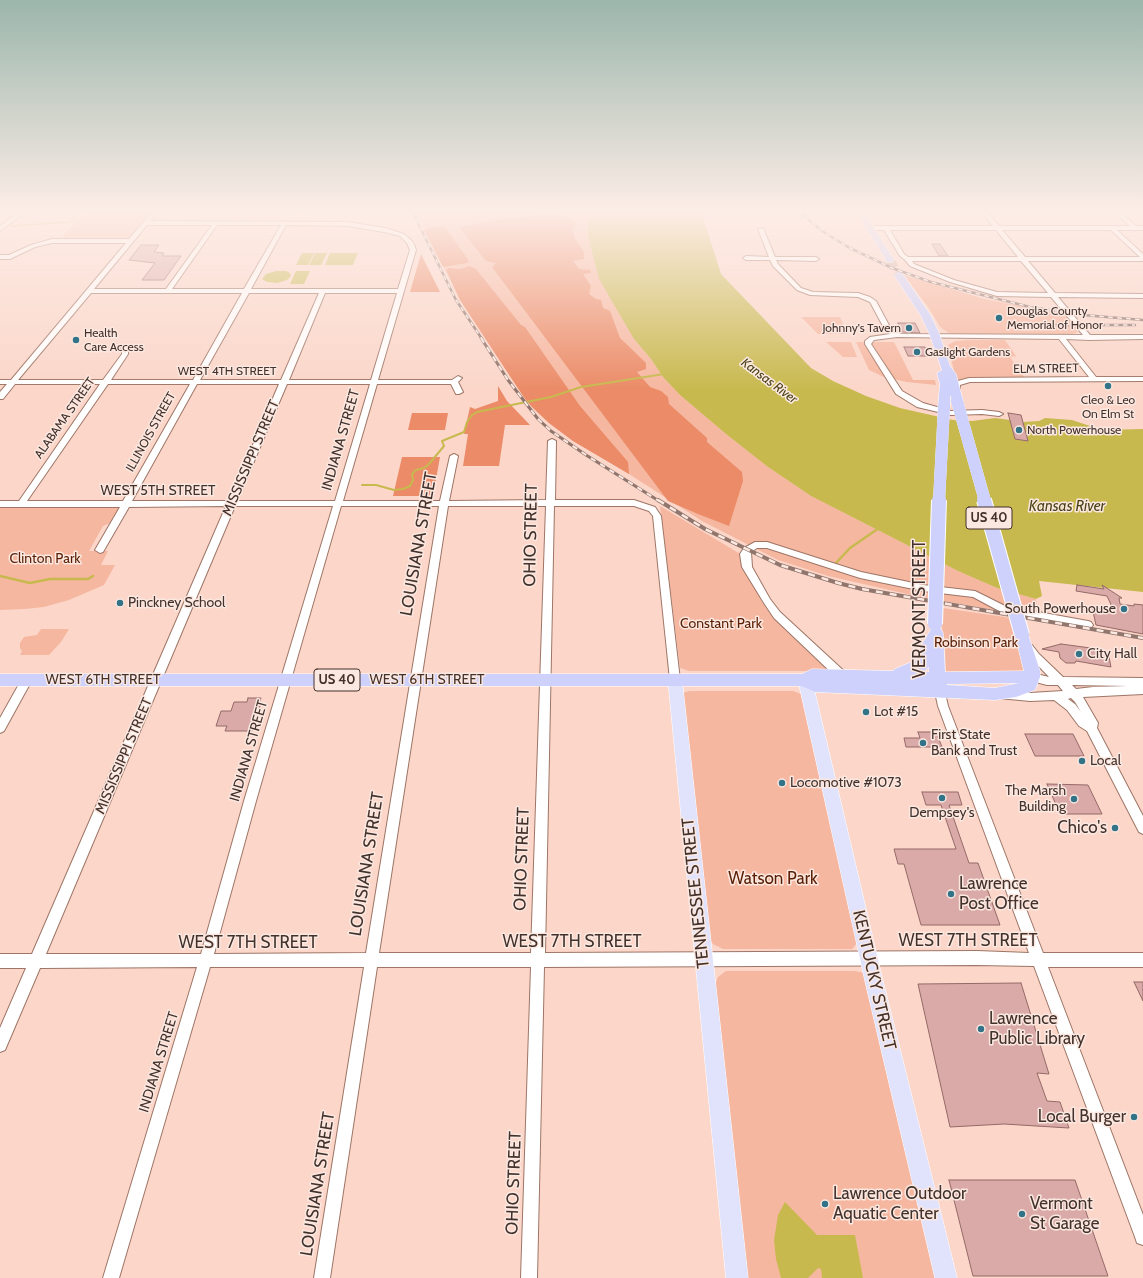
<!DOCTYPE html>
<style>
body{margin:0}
canvas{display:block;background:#fbd6c9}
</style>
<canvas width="1143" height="1278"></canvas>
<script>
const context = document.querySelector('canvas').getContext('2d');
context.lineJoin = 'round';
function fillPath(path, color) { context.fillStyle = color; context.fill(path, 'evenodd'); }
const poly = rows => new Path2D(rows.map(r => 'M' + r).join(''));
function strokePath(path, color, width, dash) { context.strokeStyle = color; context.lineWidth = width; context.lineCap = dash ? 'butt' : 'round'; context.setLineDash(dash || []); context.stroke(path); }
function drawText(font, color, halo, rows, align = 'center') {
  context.font = font + ' Cabin,sans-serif'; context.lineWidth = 3; context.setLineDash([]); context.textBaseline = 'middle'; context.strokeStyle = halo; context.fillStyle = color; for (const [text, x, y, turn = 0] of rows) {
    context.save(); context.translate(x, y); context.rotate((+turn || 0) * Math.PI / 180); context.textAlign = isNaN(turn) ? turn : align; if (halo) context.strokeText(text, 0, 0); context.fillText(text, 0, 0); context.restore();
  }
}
const green = poly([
 [87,211,153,211,127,239,59,240],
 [416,211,588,211,588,236,634,339,651,359,663,377,680,395,726,434,768,467,811,496,958,571,997,588,1036,599,1039,618,916,596,828,576,778,560,702,521,629,474,573,441,549,423,532,407,511,378,460,300],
 [904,275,985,299,1067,315,1078,332,1070,335,958,334,949,333,941,328,928,307],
 [801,317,840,317,847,334,818,334],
 [967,340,1005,340,1016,356,1010,357,1024,377,1017,379,979,377,958,381,956,380,948,345,955,341],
 [826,342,851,342,857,357,843,357],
 [856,342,894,342,913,380,935,380,936,385,907,382,884,377,869,370],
 [660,506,742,555,744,567,762,602,831,671,689,671,680,668],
 [0,507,117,507,118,509,110,523,103,526,89,551,108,551,101,565,115,565,104,585,69,600,44,607,25,609,0,610],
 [943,608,1011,618,1025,671,946,672,945,648,942,631],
 [41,629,69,629,61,642,49,655,20,655,22,651,20,648,20,643,24,637,37,635],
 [689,691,793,691,801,694,858,942,852,949,723,949,713,944,710,940,683,693],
 [726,971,855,971,865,973,937,1278,747,1278,715,985,718,977]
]);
const forest = poly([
 [553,213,560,213,575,222,576,224,573,232,575,239,584,252,584,259,573,261,579,269,590,270,591,273,583,274,591,286,589,294,596,299,601,300,603,308,610,311,620,338,646,363,646,369,637,372,650,387,661,391,668,397,669,404,707,438,707,442,742,472,743,481,729,526,698,514,668,501,492,267,496,263,486,261,459,227,496,220],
 [433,227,445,227,469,261,467,263,443,267,424,230],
 [421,254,440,292,410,292],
 [469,266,476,269,521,325,525,327,580,406,628,462,629,474,573,441,549,423,532,407,525,399,460,300,446,270,449,268,461,269],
 [498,386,507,401,530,425,505,425,499,466,463,466,468,434,464,434,470,407,475,409,498,401],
 [412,413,448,413,445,430,408,430],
 [402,457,440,457,433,496,393,496]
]);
const water = poly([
 [588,211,701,211,721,274,811,368,833,381,866,396,900,408,953,420,972,421,995,418,1010,420,1015,439,1028,441,1023,422,1039,421,1045,418,1072,420,1102,430,1143,429,1143,592,1039,581,1042,596,1036,599,997,588,958,571,811,496,768,467,726,434,680,395,663,377,651,359,634,339,599,279,588,236],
 [302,253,314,253,308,265,296,265],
 [315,253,327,253,321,265,309,265],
 [330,253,358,253,353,265,325,265],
 [276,271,286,271,290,273,291,276,287,280,277,283,267,282,262,279,266,274],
 [296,271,310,271,304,284,290,284],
 [785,1202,817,1235,855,1235,863,1278,822,1278,821,1269,818,1268,808,1278,781,1278,776,1259,774,1240,778,1215]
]);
const streamFar2 = poly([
 [296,216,308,211],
 [11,226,69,222,76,218,75,216,81,211]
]);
const streamFar1 = poly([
 [362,485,376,485,394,490,403,489,410,486,413,480,412,474,416,470,424,468,429,464,444,446,442,441,464,432,467,422,472,415,477,412,551,397,581,387,664,374]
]);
const stream = poly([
 [836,563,850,548,879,528],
 [0,576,30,583,50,579,88,579,93,576]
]);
const building = poly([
 [932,244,940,244,948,256,939,256,932,244],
 [141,245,159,245,154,252,164,253,162,256,181,256,164,280,142,280,155,263,129,260,141,245],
 [898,323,915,323,920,333,902,332,898,323],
 [904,347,925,347,929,356,908,356,904,347],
 [1008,413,1021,415,1028,441,1015,439,1008,413],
 [1077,585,1104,589,1102,585,1122,598,1119,598,1120,604,1134,606,1134,604,1143,605,1143,634,1096,625,1092,607,1114,611,1107,596,1076,591,1077,585],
 [1061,644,1098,649,1100,656,1109,657,1111,667,1076,661,1075,663,1066,663,1060,658,1059,652,1042,649,1061,644],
 [248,698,261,698,258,706,260,706,252,731,225,731,227,726,216,726,221,711,231,711,234,702,247,702,248,698],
 [918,732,936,732,942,747,906,747,904,738,920,738,918,732],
 [1025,734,1073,734,1084,756,1035,756,1025,734],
 [1047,784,1088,785,1102,814,1060,814,1047,784],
 [922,792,958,792,962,805,949,805,969,863,978,863,1000,925,921,925,904,864,898,864,894,849,956,849,941,805,926,805,922,792],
 [1134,982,1143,982,1143,1001,1134,982],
 [1021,983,1049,1074,1037,1073,1047,1101,1060,1102,1069,1128,1004,1124,950,1127,918,984,1021,983],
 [949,1180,1075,1180,1108,1276,973,1276,949,1180]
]);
const highwayTunnel = poly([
 [890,260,899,275]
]);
const minor = poly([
 [21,211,27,211,0,231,0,226,21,211],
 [153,211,159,211,150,221,348,222,385,228,404,234,413,242,416,250,378,380,452,380,458,376,462,378,458,382,463,392,459,394,456,394,451,384,377,384,343,501,440,501,450,456,454,454,458,456,449,501,546,500,548,441,552,439,556,441,555,500,634,500,655,507,661,516,680,680,679,683,675,684,671,683,670,680,653,516,649,511,634,506,554,506,545,953,977,951,1029,953,938,706,935,692,936,689,940,688,944,689,948,706,1043,953,1143,953,1143,967,1048,967,1143,1215,1143,1245,1137,1243,1135,1237,1034,966,977,965,544,967,537,1278,521,1278,531,967,377,967,330,1278,314,1278,364,967,210,967,119,1278,103,1278,197,967,40,968,5,1050,0,1052,0,1028,26,968,0,968,0,954,32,954,226,506,129,507,103,552,100,553,95,550,120,507,0,507,0,501,19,501,100,384,15,384,3,399,0,399,0,392,7,384,0,384,0,380,11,380,126,243,52,243,35,247,10,259,0,259,0,255,9,255,31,245,52,239,129,239,153,211],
 [147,225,212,225,166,289,94,289,147,225],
 [217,225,281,225,244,289,172,289,217,225],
 [286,225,348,226,384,232,400,236,407,243,410,250,398,289,251,289,286,225],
 [91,293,242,293,193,380,111,380,128,354,128,348,123,345,120,347,122,349,122,354,103,380,18,380,91,293],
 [249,293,319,293,281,380,200,380,249,293],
 [325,293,397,293,371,380,289,380,325,293],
 [108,384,190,384,123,501,27,501,108,384],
 [197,384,279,384,229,501,132,501,197,384],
 [287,384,370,384,335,501,237,501,287,384],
 [235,506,333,506,244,801,201,954,46,954,235,506],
 [341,506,439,506,366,953,214,954,256,801,341,506],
 [448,506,546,506,531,953,379,953,448,506],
 [980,211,986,211,999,226,1130,226,1113,211,1119,211,1136,226,1143,226,1143,230,1117,230,1143,254,1143,261,1028,261,1055,293,1143,294,1143,298,1058,297,1090,335,1143,335,1143,339,1089,340,1066,339,1096,377,1143,377,1143,381,970,382,960,385,959,392,955,394,951,392,954,382,969,378,1089,377,1059,339,897,337,874,340,871,344,902,391,923,403,951,411,982,410,999,412,1003,414,999,416,982,414,951,415,917,407,896,394,865,344,865,341,870,337,890,334,885,330,870,302,858,297,810,295,797,290,773,266,770,260,746,260,743,258,746,256,769,257,758,229,763,228,775,257,816,257,819,259,816,261,776,260,778,264,801,288,813,292,858,293,870,297,876,301,891,329,901,334,1083,335,1051,297,997,296,950,282,910,266,905,260,900,256,884,230,871,230,868,228,871,226,993,226,980,211],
 [890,230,996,230,1018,257,908,257,904,254,890,230],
 [1002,230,1111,230,1140,257,1025,257,1002,230],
 [912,261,1021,261,1048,293,997,292,954,280,914,264,912,261],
 [755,542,767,542,861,572,923,585,975,591,1005,606,1088,621,1091,622,1093,625,1091,628,1088,629,1003,613,973,597,923,591,860,578,767,548,757,548,751,552,752,567,770,599,780,612,845,672,846,675,845,678,841,679,837,678,774,618,764,603,742,567,740,554,744,548,755,542],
 [1028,644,1032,645,1039,654,1063,677,1143,678,1143,694,1083,697,1098,723,1097,728,1143,816,1143,834,1139,832,1087,731,1079,726,1067,710,1054,700,1030,701,999,698,998,695,999,692,1003,691,1030,693,1063,691,1058,685,1047,685,1028,680,1027,677,1028,674,1032,673,1049,677,1024,651,1023,648,1024,645,1028,644],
 [1072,685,1128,686,1093,687,1076,689,1072,685],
 [1071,698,1075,702,1081,712,1075,704,1068,699,1071,698],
 [27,676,31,677,32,680,4,731,0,733,0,718,23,677,27,676]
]);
const major = poly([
 [675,675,680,676,682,680,748,1278,726,1278,668,680,670,676,675,675],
 [805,675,810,676,812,680,883,981,957,1278,935,1278,865,981,798,680,800,676,805,675]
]);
const highway = poly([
 [856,211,864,211,894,260,893,262,887,262,856,211],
 [899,272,902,273,931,316,939,333,950,366,956,374,963,401,961,403,953,403,950,395,950,407,948,409,940,409,938,407,940,384,937,373,942,370,929,333,921,316,894,275,899,272],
 [936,627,941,629,943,633,945,672,1024,671,1015,635,1017,631,1022,629,1027,631,1040,671,1040,677,1035,690,1016,697,995,700,815,692,802,686,0,686,0,674,802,674,812,669,893,671,895,669,916,660,920,648,931,629,936,627],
 [929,667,929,672,923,672,928,668,929,667],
 [1019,683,995,688,947,685,947,684,1019,683]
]);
const railFar2 = poly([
 [412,211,456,300,482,339],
 [798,211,822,231,848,247,892,268,931,282,1030,307,1083,315,1143,320],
 [1024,325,1135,325]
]);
const railFar1 = poly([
 [481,338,508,380,538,419,551,431,586,455,659,501]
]);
const rail = poly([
 [658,500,705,529,780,565,838,583,862,589,1143,638]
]);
const highwayBridgeFar1 = poly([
 [957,401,985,501],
 [939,501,944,407]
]);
const highwayBridge = poly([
 [984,500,1022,635],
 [935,624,939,500]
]);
const markers = [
 [999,318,4,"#337387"],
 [909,328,4,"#337387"],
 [76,340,4,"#337387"],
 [917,352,4,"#337387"],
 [1108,386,4,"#337387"],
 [1019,430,4,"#337387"],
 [120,603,4,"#337387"],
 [1124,609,4,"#337387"],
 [1079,654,4,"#337387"],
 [866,712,4,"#337387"],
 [923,743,4,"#337387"],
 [1082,761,4,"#337387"],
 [782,783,4,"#337387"],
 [942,798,4,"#337387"],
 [1074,799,4,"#337387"],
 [1115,828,4,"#337387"],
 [951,894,4,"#337387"],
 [981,1029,4,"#337387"],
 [1134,1117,4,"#337387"],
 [825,1204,4,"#337387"],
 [1022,1214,4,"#337387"]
];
const farPoinames = [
 ["Douglas County",1007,311],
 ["Memorial of Honor",1007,325],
 ["Johnny's Tavern",901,328,"right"],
 ["Health",84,333],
 ["Care Access",84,347],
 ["Gaslight Gardens",925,352],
 ["Cleo & Leo",1108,400,"center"],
 ["On Elm St",1108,414,"center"],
 ["North Powerhouse",1027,430]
];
const farStreetnames = [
 ["ELM STREET",1046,369,-1],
 ["WEST 4TH STREET",227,371],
 ["ALABAMA STREET",65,418,-55],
 ["ILLINOIS STREET",151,432,-61]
];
const farWaternames = [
 ["Kansas River",769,381,37]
];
const shields = [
 [989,518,46],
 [337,680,46]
];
const shieldNames = [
 ["US 40",989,518],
 ["US 40",337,680]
];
const streetNames = [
 ["INDIANA STREET",341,440,-74],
 ["MISSISSIPPI STREET",251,458,-67],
 ["WEST 5TH STREET",158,491],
 ["WEST 6TH STREET",103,680],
 ["WEST 6TH STREET",427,680],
 ["INDIANA STREET",249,751,-74],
 ["MISSISSIPPI STREET",124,756,-67],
 ["INDIANA STREET",159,1062,-73]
];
const parkNames = [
 ["Clinton Park",45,559],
 ["Constant Park",721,624],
 ["Robinson Park",976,643]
];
const poiNames = [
 ["Pinckney School",128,603],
 ["South Powerhouse",1116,609,"right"],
 ["City Hall",1087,654],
 ["Lot #15",874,712],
 ["First State",931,735],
 ["Bank and Trust",931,751],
 ["Local",1090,761],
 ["Locomotive #1073",790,783],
 ["The Marsh",1066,791,"right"],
 ["Building",1066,807,"right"],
 ["Dempsey's",942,813,"center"]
];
const waterNames = [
 ["Kansas River",1067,507]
];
const nearStreetnames = [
 ["OHIO STREET",531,535,-89],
 ["LOUISIANA STREET",419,544,-80],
 ["VERMONT STREET",920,609,-90],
 ["OHIO STREET",522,859,-88],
 ["LOUISIANA STREET",367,864,-81],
 ["TENNESSEE STREET",696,893,-96],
 ["WEST 7TH STREET",968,941],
 ["WEST 7TH STREET",572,942],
 ["WEST 7TH STREET",248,943],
 ["KENTUCKY STREET",874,980,77],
 ["OHIO STREET",514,1183,-88],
 ["LOUISIANA STREET",318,1184,-81]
];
const nearPoinames = [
 ["Chico's",1107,828,"right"],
 ["Lawrence",959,884],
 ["Post Office",959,904],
 ["Lawrence",989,1019],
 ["Public Library",989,1039],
 ["Local Burger",1126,1117,"right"],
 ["Lawrence Outdoor",833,1194],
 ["Aquatic Center",833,1214],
 ["Vermont",1030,1204],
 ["St Garage",1030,1224]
];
const nearParknames = [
 ["Watson Park",773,879]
];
fillPath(green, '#f6b7a0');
fillPath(forest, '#eb8b67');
fillPath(water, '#c8b94f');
strokePath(streamFar2, '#c8b94f', 1.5);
strokePath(streamFar1, '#c8b94f', 2);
strokePath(stream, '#c8b94f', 2.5);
fillPath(building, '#daaaa8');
strokePath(building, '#956967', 1);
strokePath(highwayTunnel, '#d6b5a9', 9, [9, 4.5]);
strokePath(minor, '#9e7566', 2);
strokePath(major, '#fff', 1);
strokePath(highway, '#fff', 1);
fillPath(minor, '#fff');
fillPath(major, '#e1e3fd');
fillPath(highway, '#cdd1fc');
strokePath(railFar2, '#90766d', 2.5);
strokePath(railFar1, '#90766d', 3);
strokePath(rail, '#90766d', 4);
strokePath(railFar2, '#fbe8e1', 1.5, [4.5]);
strokePath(railFar1, '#fbe8e1', 2, [5.5]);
strokePath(rail, '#fbe8e1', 2.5, [7]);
strokePath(highwayBridgeFar1, '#fff', 12, []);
strokePath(highwayBridge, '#fff', 16, []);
strokePath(highwayBridgeFar1, '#cdd1fc', 12);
strokePath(highwayBridge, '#cdd1fc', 14);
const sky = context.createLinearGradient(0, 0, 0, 390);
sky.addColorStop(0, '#9bb6ab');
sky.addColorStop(0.54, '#fdede7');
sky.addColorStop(1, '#fdede700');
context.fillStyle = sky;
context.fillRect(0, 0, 1143, 390);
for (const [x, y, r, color] of markers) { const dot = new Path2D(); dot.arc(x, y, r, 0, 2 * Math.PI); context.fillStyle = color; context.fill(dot); strokePath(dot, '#fbe8e1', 1.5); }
drawText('12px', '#43312b', '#fbe8e1', farPoinames, 'left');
drawText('12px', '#43312b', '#fbe8e1', farStreetnames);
drawText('italic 13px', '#494317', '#fbe8e1', farWaternames);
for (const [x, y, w] of shields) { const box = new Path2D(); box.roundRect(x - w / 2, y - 11, w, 22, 3); context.fillStyle = '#fbe8e1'; context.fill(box); strokePath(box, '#43312b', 1); }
drawText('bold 13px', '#43312b', null, shieldNames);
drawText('14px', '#43312b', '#fbe8e1', streetNames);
drawText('14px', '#591e03', '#fbe8e1', parkNames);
drawText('14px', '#43312b', '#fbe8e1', poiNames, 'left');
drawText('italic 15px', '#494317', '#fbe8e1', waterNames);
drawText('17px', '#43312b', '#fbe8e1', nearStreetnames);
drawText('17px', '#43312b', '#fbe8e1', nearPoinames, 'left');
drawText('17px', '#591e03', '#fbe8e1', nearParknames);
</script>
